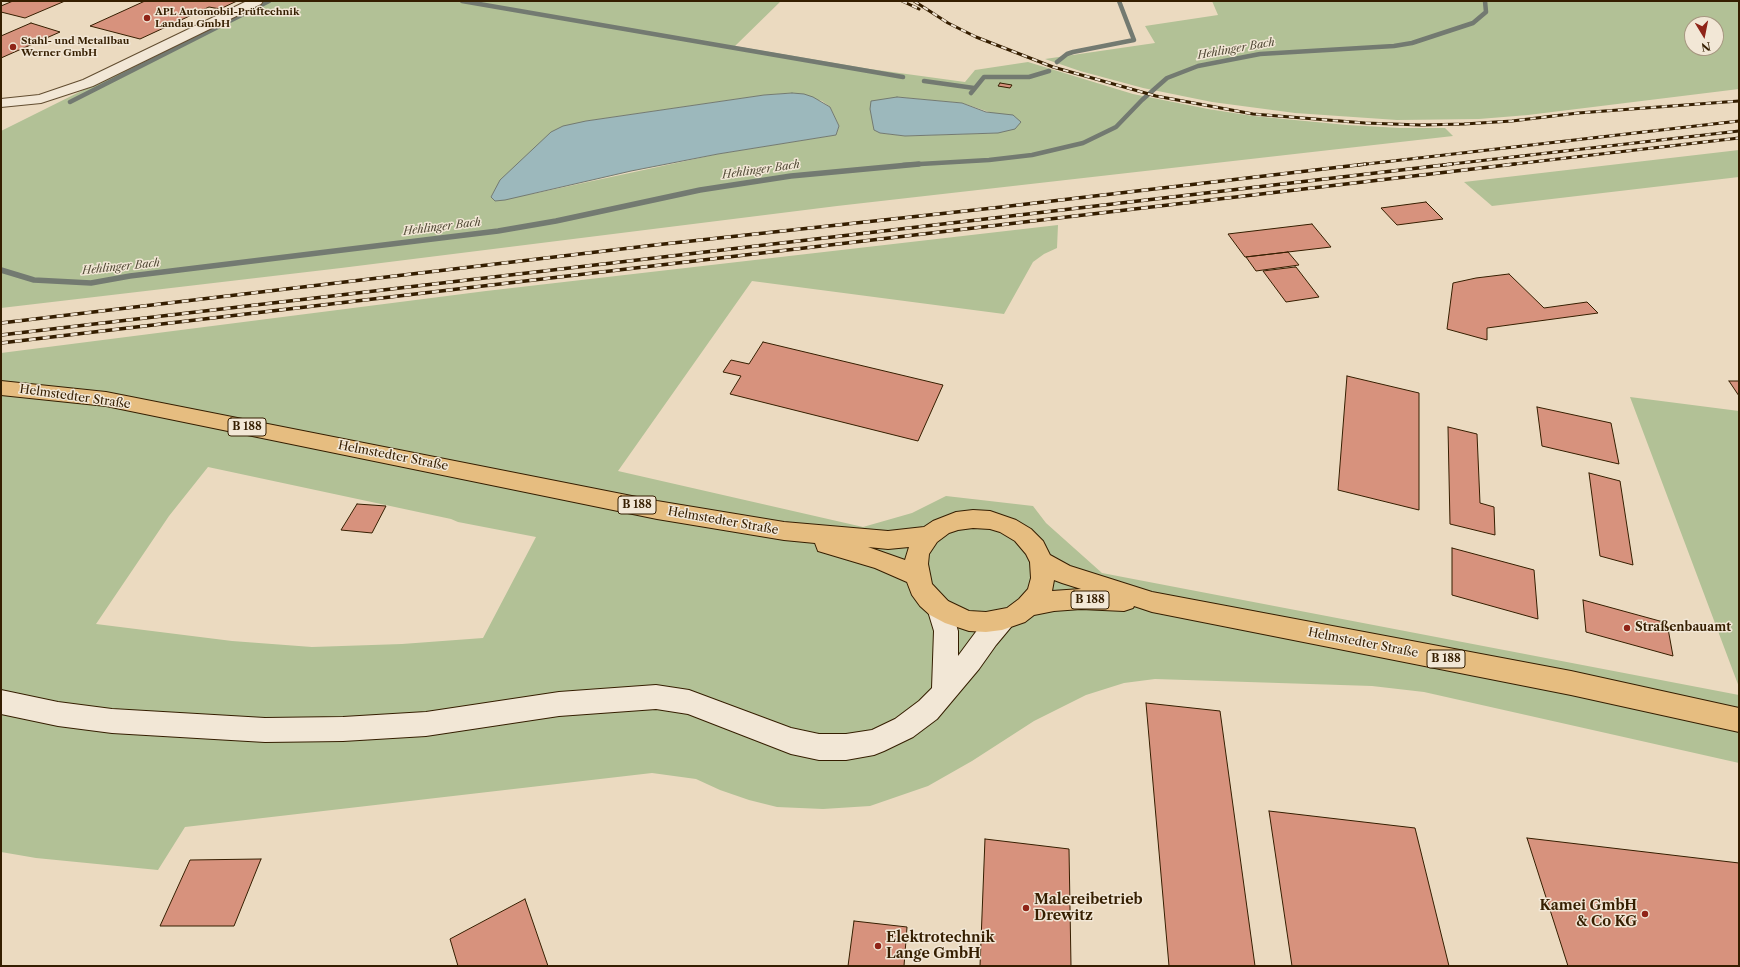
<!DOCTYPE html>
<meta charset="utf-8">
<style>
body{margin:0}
#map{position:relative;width:1740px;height:967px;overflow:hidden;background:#ebdac0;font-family:"Libre Caslon Text",serif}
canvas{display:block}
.frame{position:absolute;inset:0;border:2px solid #351e00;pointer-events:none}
.north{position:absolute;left:1684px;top:16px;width:40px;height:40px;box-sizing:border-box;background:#f2e7d6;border:1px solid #a69780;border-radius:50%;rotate:170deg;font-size:11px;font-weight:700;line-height:16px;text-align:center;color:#351e00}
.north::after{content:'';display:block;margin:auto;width:14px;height:18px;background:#8f2418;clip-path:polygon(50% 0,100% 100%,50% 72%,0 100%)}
</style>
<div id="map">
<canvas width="1740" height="967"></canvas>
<div class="frame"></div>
<div class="north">N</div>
</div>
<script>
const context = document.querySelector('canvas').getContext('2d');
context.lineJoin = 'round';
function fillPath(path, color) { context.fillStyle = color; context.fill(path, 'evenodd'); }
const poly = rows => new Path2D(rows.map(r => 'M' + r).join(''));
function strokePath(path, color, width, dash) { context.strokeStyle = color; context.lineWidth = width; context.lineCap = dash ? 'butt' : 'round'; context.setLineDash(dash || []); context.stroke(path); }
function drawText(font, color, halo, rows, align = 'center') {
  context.font = font + ' "Libre Caslon Text",serif'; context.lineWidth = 3; context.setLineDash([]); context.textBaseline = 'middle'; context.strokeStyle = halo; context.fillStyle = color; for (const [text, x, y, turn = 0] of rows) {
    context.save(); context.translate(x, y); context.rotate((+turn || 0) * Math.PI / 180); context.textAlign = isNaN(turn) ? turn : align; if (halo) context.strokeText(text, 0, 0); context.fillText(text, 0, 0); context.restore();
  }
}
const green = poly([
 [262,1,781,1,735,46,870,69,965,82,975,70,1028,62,1133,94,1208,109,1253,116,1347,125,1400,128,1445,128,1453,136,837,206,341,268,1,308,1,131],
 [792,93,822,101,830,107,839,126,836,135,718,154,532,194,491,197,495,190,586,121,764,95],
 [897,97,962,103,995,114,998,133,905,136,880,133],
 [1212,1,1739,1,1739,89,1528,115,1479,119,1397,120,1295,113,1212,102,1143,88,1080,71,1045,59,1155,43,1145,26,1218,15],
 [1692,24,1716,24,1716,48,1692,48],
 [1739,150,1739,177,1492,206,1464,182],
 [1058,225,1057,248,1044,254,1033,262,1004,314,752,281,618,471,863,527,912,513,946,496,1033,506,1046,523,1102,573,1739,695,1739,763,1424,692,1372,686,1155,679,1124,683,1086,695,1034,721,972,761,928,786,870,806,823,809,777,807,749,800,720,790,696,779,652,773,185,827,158,870,36,858,1,852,1,353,486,291],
 [208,467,451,519,458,522,536,537,483,638,402,644,312,647,232,641,96,624,169,516],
 [1630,397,1739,411,1739,687]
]);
const water = poly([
 [792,93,804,94,813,97,830,107,839,126,836,135,718,154,631,171,505,200,495,201,491,197,500,180,551,132,563,126,586,121,764,95,792,93],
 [897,97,962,103,986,112,1013,115,1021,122,1015,129,998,133,905,136,880,133,874,130,873,125,870,109,871,101,897,97]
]);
const streamFar1 = poly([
 [462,1,903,77],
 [1057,62,1067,54,1073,52,1134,40,1119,1],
 [924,81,974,88],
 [971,93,984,77,1029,77,1049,71],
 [70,102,269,1],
 [903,165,989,160,1032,155,1083,143,1116,127,1142,100,1167,78,1198,66,1260,54,1394,46,1412,43,1473,23,1486,12,1485,1]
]);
const stream = poly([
 [1,270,34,280,91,283,130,276,498,231,556,221,700,190,791,176,919,164]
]);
const building = poly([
 [13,1,65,1,25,18,1,12,1,6,13,1],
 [145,1,237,1,220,9,209,7,140,39,90,26,145,1],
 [31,23,60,32,1,58,1,36,31,23],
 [1000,83,1012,85,1010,88,998,86,1000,83],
 [1426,202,1443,219,1397,225,1381,208,1426,202],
 [1312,224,1331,247,1245,257,1228,234,1312,224],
 [1288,252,1299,265,1256,271,1246,257,1288,252],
 [1295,267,1296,267,1319,297,1286,302,1263,271,1295,267],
 [1509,274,1544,308,1587,302,1598,313,1487,328,1487,340,1447,329,1453,283,1476,278,1509,274],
 [763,342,943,385,918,441,730,394,741,376,723,372,731,360,749,364,763,342],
 [1347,376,1419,393,1419,510,1338,490,1347,376],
 [1729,381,1739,381,1739,396,1729,381],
 [1537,407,1611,423,1619,464,1542,446,1537,407],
 [1448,427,1477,434,1480,503,1494,507,1495,535,1450,524,1448,427],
 [1589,473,1620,481,1633,565,1600,556,1589,473],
 [357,504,386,506,372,533,341,530,357,504],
 [1452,548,1534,570,1538,619,1452,595,1452,548],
 [1583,600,1667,623,1673,656,1586,632,1583,600],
 [1146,703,1220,711,1255,966,1169,966,1146,703],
 [1269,811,1415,828,1449,966,1292,966,1269,811],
 [1527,838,1739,863,1739,966,1568,966,1527,838],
 [985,839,1069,849,1071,966,980,966,985,839],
 [261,859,234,926,160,926,190,860,261,859],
 [525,899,548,966,458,966,450,939,525,899],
 [854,921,907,927,904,966,848,966,854,921]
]);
const minor = poly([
 [247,1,263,1,261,4,93,86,41,103,1,107,1,99,39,95,83,80,247,1]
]);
const secondary = poly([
 [939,598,948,601,951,608,958,631,958,656,978,629,993,613,1002,610,1011,613,1014,620,1011,627,996,645,979,669,937,719,913,737,884,751,874,755,846,760,819,760,791,754,688,714,656,709,559,716,426,736,343,741,265,742,112,733,58,726,1,714,1,690,58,702,112,709,265,718,343,717,426,712,559,692,656,685,689,690,791,728,819,734,846,734,872,730,895,719,919,701,932,688,934,631,927,608,930,601,939,598]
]);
const primary = poly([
 [1,381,106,392,657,501,784,522,888,531,924,527,933,521,956,512,973,510,990,511,1016,520,1031,529,1043,541,1050,555,1070,566,1152,592,1571,671,1739,708,1739,732,1571,695,1152,612,1134,606,1133,608,1124,611,1081,609,1054,611,1034,615,1025,622,1002,630,986,632,969,631,945,623,930,615,920,606,912,595,907,582,875,568,818,551,815,543,784,540,657,519,106,406,1,395,1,381],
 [973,528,990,529,1000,532,1015,541,1026,554,1030,562,1031,578,1028,589,1019,599,1007,608,986,612,969,611,948,601,932,584,928,564,929,554,937,542,949,533,958,530,973,528],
 [868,547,888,549,909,547,905,560,868,547],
 [1054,580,1062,583,1081,589,1052,591,1054,580]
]);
const railFar1 = poly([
 [902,1,919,9],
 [914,1,948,23,976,37,1053,67,1156,96,1253,114,1365,123,1421,125,1464,124,1512,121,1578,113,1739,101],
 [1358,165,1739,121],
 [1443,165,1739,131],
 [1506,165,1739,138]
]);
const rail = poly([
 [1,323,655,245,993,208,1366,164],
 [1,335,1452,164],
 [1,343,1515,164]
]);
const markers = [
 [147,18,4,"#8f2418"],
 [13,47,4,"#8f2418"],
 [1627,628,4,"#8f2418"],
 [1026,908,4,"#8f2418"],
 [1645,914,4,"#8f2418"],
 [878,946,4,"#8f2418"]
];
const farPoinames = [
 ["APL Automobil-Prüftechnik",155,12],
 ["Landau GmbH",155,24],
 ["Stahl- und Metallbau",21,41],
 ["Werner GmbH",21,53]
];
const farWaternames = [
 ["Hehlinger Bach",1236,49,-10],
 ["Hehlinger Bach",761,170,-8],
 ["Hehlinger Bach",442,227,-7],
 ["Hehlinger Bach",121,267,-6]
];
const shields = [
 [247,427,38],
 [637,505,38],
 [1090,600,38],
 [1446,659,38]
];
const shieldNames = [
 ["B 188",247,427],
 ["B 188",637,505],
 ["B 188",1090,600],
 ["B 188",1446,659]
];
const streetNames = [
 ["Helmstedter Straße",75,397,8],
 ["Helmstedter Straße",393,456,11],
 ["Helmstedter Straße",723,521,10],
 ["Helmstedter Straße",1363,643,11]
];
const poiNames = [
 ["Straßenbauamt",1635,628]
];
const nearPoinames = [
 ["Malereibetrieb",1034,900],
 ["Drewitz",1034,916],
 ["Kamei GmbH",1637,906,"right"],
 ["& Co KG",1637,922,"right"],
 ["Elektrotechnik",886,938],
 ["Lange GmbH",886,954]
];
fillPath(green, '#b2c196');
fillPath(water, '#9cb8bc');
strokePath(water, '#737a71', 1);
strokePath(streamFar1, '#737a71', 4.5);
strokePath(stream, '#737a71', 5.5);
fillPath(building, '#d7927d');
strokePath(building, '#351e00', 1);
strokePath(minor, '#624d30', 2);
strokePath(secondary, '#351e00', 2);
strokePath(primary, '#351e00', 2);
fillPath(minor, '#f2e7d6');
fillPath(secondary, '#f2e7d6');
fillPath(primary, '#e6bd80');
strokePath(railFar1, '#351e00', 3);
strokePath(rail, '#351e00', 3.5);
strokePath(railFar1, '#f2e7d6', 2, [5.5]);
strokePath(rail, '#f2e7d6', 2.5, [7]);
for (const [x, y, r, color] of markers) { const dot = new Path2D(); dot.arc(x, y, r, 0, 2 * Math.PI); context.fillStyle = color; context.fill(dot); strokePath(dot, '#f2e7d6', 1.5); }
drawText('bold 10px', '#351e00', '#f2e7d6', farPoinames, 'left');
drawText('italic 11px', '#544c38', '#f2e7d6', farWaternames);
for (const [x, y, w] of shields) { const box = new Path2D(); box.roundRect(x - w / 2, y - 9, w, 18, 3); context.fillStyle = '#f2e7d6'; context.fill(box); strokePath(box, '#351e00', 1); }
drawText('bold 11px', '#351e00', null, shieldNames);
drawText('12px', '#351e00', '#f2e7d6', streetNames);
drawText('bold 12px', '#351e00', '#f2e7d6', poiNames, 'left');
drawText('bold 14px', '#351e00', '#f2e7d6', nearPoinames, 'left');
</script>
